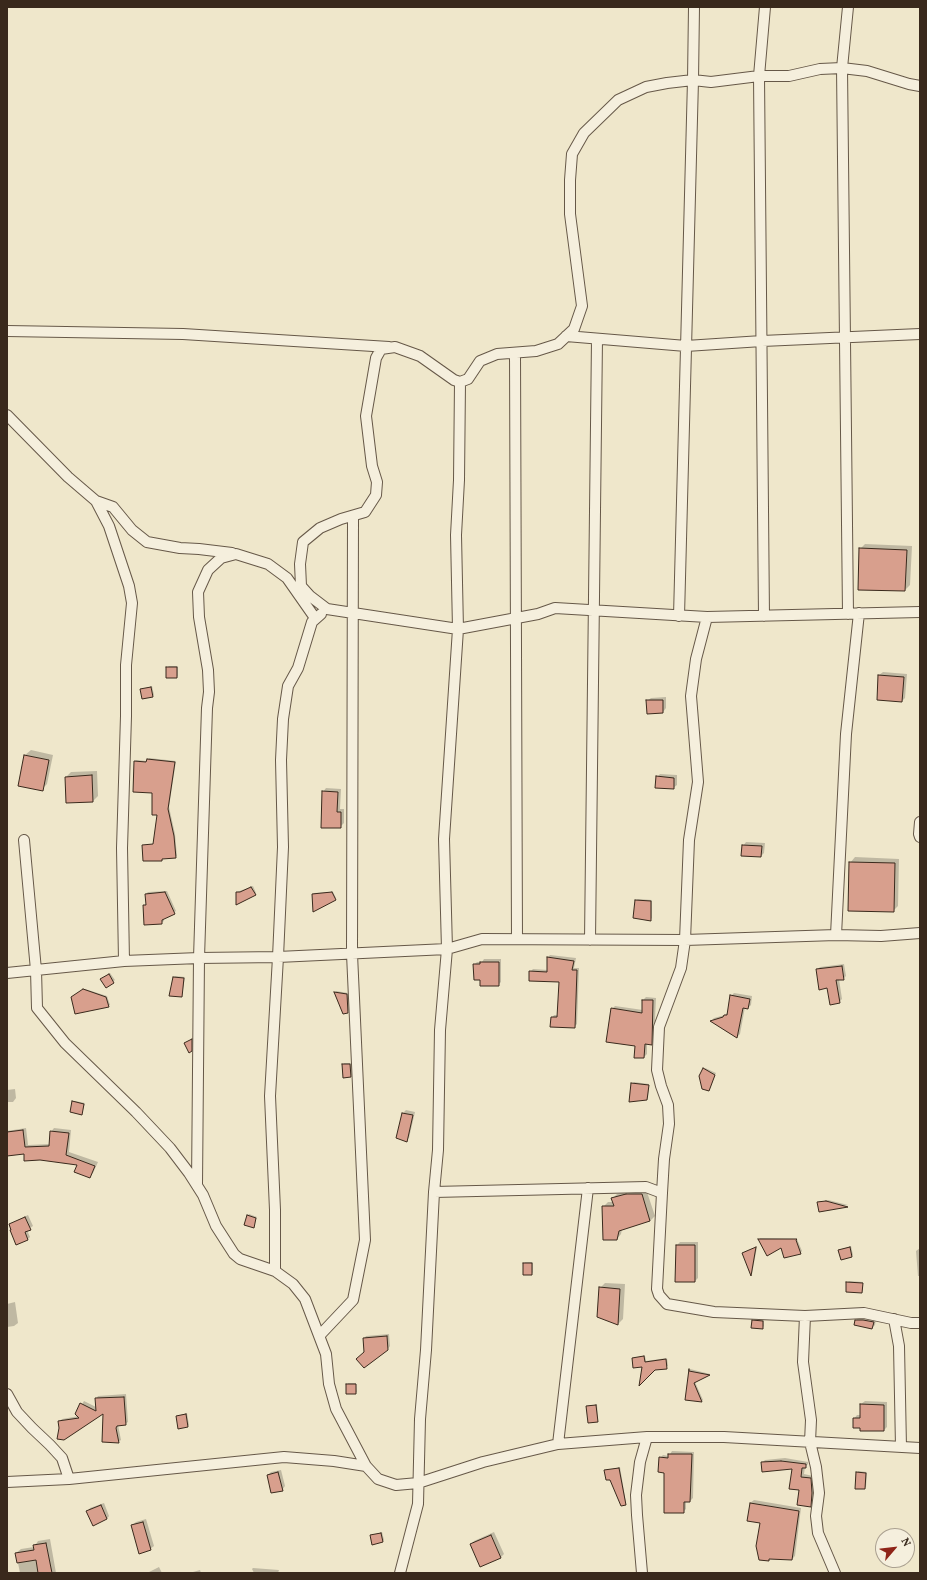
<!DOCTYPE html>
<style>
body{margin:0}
#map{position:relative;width:927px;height:1580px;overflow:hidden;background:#efe7cb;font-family:Vollkorn,serif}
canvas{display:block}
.frame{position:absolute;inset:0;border:8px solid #39291c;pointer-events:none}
.north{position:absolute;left:875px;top:1528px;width:40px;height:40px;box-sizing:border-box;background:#f5efdd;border:1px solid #aaa090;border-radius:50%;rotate:62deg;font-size:11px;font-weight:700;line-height:16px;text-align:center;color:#39291c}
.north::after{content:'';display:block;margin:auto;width:14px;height:18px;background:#8f2418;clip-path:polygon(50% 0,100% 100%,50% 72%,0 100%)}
</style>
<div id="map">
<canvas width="927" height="1580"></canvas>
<div class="frame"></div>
<div class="north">N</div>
</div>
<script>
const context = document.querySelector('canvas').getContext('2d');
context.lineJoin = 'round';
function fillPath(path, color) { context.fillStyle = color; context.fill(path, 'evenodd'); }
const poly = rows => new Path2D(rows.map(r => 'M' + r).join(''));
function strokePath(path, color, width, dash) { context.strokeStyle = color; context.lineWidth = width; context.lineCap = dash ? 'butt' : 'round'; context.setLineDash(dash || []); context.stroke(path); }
const shadow = poly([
 [865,544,912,546,910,585,905,590,860,549],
 [169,666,178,666,178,676,177,677,167,677,167,668],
 [883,672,907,674,905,698,902,701,878,699,879,675],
 [152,686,154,695,153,696,141,690],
 [666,697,666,708,663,712,648,713,647,701,651,698],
 [31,750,53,755,47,784,42,789,25,755],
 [149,758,176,761,169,807,175,834,177,856,175,857,163,858,162,860,143,846,154,844,159,814,153,792,135,761,136,760,147,761],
 [97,771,98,796,93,801,66,777,71,772],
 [660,774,677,775,677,785,673,788,657,777],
 [326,788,341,789,340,809,344,809,344,823,340,827,323,792],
 [746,842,765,843,764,853,761,856,743,846],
 [855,857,899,859,898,906,893,911,850,863],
 [253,886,256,893,255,895,237,892],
 [167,891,176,911,164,918,164,921,161,923,144,906,147,903,146,894,148,892],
 [333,892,336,898,335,899,313,894,314,893],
 [638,899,652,900,652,918,651,919,636,900],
 [550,955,576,958,574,968,579,968,577,1024,574,1027,552,1018,554,1015,558,1015,560,981,530,972,533,969,548,970,548,957],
 [484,959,501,959,501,982,498,985,481,979,474,965,477,962,482,962],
 [844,964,846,976,843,979,839,979,842,999,839,1002,817,970,820,967],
 [110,973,115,980,106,987,103,978],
 [175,976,185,977,182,996,174,977],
 [85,989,107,996,110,1005,75,1013,73,996],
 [336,991,348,993,349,1010,348,1012,335,992],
 [734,993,752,996,751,1005,748,1008,745,1007,740,1034,737,1037,711,1021,714,1018,725,1015,728,1012,731,996],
 [646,997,656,998,654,1041,651,1044,647,1043,647,1054,644,1057,612,1009,615,1006,643,1010,643,1000],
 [344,1063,351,1063,352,1075,351,1076,343,1065],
 [705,1068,716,1073,709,1090,704,1069],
 [634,1082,649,1084,648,1098,647,1099,632,1084],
 [15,1089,16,1098,13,1102,7,1102,7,1090],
 [75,1101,85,1103,82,1114,73,1102],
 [406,1110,415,1112,409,1138,406,1140,397,1137,403,1113],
 [26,1128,28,1145,50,1144,51,1132,54,1128,71,1130,69,1152,98,1162,93,1173,90,1176,78,1164,25,1153,7,1153,7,1131],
 [646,1189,655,1216,650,1221,622,1229,621,1234,617,1239,603,1207,608,1202,613,1202,612,1199,617,1194,631,1190],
 [828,1200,848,1205,820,1210,819,1202],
 [249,1214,257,1217,253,1227,247,1216],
 [28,1215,33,1226,27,1230,30,1237,28,1239,11,1230,10,1224],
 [760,1238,797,1239,802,1251,800,1253,759,1240],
 [680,1242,698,1242,698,1278,695,1281,676,1281,677,1245],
 [851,1246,853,1255,852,1256,839,1250],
 [757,1247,752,1274,743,1253],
 [920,1248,920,1276,918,1276,916,1251],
 [525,1262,533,1262,533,1272,532,1274,524,1263],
 [849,1281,863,1282,863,1290,862,1292,847,1283],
 [605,1283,625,1284,623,1319,618,1324,600,1288],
 [15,1302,18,1323,14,1326,7,1327,7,1304],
 [859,1317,876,1319,875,1325,872,1328,856,1320],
 [754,1319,764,1320,764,1326,762,1328,753,1321],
 [389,1334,390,1346,388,1349,365,1352,364,1339,366,1336],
 [645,1356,646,1361,667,1358,668,1366,655,1369,644,1366,633,1358],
 [690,1369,710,1374,695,1382,703,1400,702,1401,686,1399],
 [348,1383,356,1383,357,1392,355,1393,347,1385],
 [126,1394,128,1422,125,1424,118,1425,121,1440,118,1442,104,1412,60,1428,59,1422,62,1419,79,1416,76,1414,84,1401,96,1407,96,1399,98,1396],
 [865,1401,887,1402,887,1427,884,1430,854,1419,857,1415,861,1415,861,1404],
 [597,1404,598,1420,597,1421,587,1407],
 [187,1413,189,1425,188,1426,177,1416],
 [672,1451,694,1452,693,1498,690,1501,686,1501,686,1509,683,1512,660,1458,663,1455,669,1456],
 [785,1458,808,1462,808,1464,805,1467,804,1474,813,1476,815,1490,813,1503,810,1506,800,1490,793,1468,762,1463,765,1460],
 [620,1467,626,1503,625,1504,605,1471],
 [281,1470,285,1486,282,1490,268,1475,271,1472],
 [858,1471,867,1472,866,1487,864,1488,857,1473],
 [754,1500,801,1508,795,1556,792,1559,770,1558,768,1560,761,1522,750,1503],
 [104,1503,109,1516,107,1519,88,1511,90,1508],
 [146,1519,154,1546,150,1549,132,1525,136,1522],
 [382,1532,384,1540,383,1541,371,1536],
 [494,1532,504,1554,501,1557,481,1566,471,1544,474,1541],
 [50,1539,56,1573,20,1573,16,1553,21,1549,34,1547,38,1541],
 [159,1567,162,1573,147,1573],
 [253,1568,279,1570,278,1573,254,1573,252,1569],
 [200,1570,201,1573,192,1573,193,1572]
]);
const building = poly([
 [859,548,907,550,905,591,858,590,859,548],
 [166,667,177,667,177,678,166,678,166,667],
 [878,675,904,677,902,702,877,700,878,675],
 [151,687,153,697,142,699,140,689,151,687],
 [646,700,663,700,663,713,647,714,646,700],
 [24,755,49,760,43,791,18,786,24,755],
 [147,759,175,762,168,809,174,836,176,858,162,859,162,861,143,861,142,845,153,844,157,815,152,815,152,793,133,792,134,761,146,762,147,759],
 [92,775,93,802,66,803,65,777,92,775],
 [656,776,674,778,674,789,655,788,656,776],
 [322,791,338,792,337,812,341,812,341,828,321,828,322,791],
 [742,845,762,846,761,857,741,856,742,845],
 [849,862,895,863,894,912,848,911,849,862],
 [251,887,256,895,236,905,236,892,240,892,251,887],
 [165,892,175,914,162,920,162,924,144,925,143,905,146,905,145,894,165,892],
 [332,892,336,900,313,912,312,894,332,892],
 [635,900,651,901,651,921,633,918,635,900],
 [547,957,574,961,572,970,577,970,575,1028,550,1027,551,1017,557,1017,559,982,529,981,529,971,547,972,547,957],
 [480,962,499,962,499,986,480,986,480,980,474,980,473,964,480,964,480,962],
 [842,966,844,980,836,980,840,1003,830,1005,827,988,819,990,816,969,842,966],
 [109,974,114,983,106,988,100,979,109,974],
 [173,977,184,978,182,997,169,996,173,977],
 [83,989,106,997,109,1007,75,1014,71,997,83,989],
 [334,992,347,994,348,1013,343,1014,334,992],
 [730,995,750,999,748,1009,743,1008,737,1038,710,1021,723,1017,724,1015,727,1015,730,995],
 [642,1000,653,1000,652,1045,645,1044,644,1058,634,1058,635,1046,606,1042,611,1008,642,1013,642,1000],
 [192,1039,192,1051,189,1053,184,1043,192,1039],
 [342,1064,350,1064,351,1077,343,1078,342,1064],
 [703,1068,715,1075,709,1091,702,1089,699,1076,703,1068],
 [631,1083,649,1085,647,1100,629,1102,631,1083],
 [72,1101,84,1104,82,1115,70,1112,72,1101],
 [402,1113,413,1115,407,1142,396,1138,402,1113],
 [23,1130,25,1147,49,1146,50,1131,69,1133,66,1155,95,1166,90,1178,74,1172,77,1165,40,1160,24,1161,24,1154,7,1156,7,1132,23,1130],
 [626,1194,642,1194,650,1221,619,1231,617,1240,603,1240,602,1206,614,1206,611,1198,626,1194],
 [826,1201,848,1207,819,1212,817,1202,826,1201],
 [247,1215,256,1218,254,1228,244,1225,247,1215],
 [25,1217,31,1230,25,1232,28,1240,16,1245,10,1230,11,1230,9,1224,25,1217],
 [758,1239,797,1239,796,1240,801,1254,784,1258,781,1248,767,1256,758,1239],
 [676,1245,695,1245,695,1282,675,1282,676,1245],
 [756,1247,751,1276,742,1253,756,1247],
 [850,1247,852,1257,841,1260,838,1250,850,1247],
 [523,1263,532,1263,532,1275,523,1275,523,1263],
 [846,1282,863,1283,862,1293,846,1292,846,1282],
 [599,1287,620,1289,618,1325,597,1317,599,1287],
 [752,1320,763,1321,763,1329,751,1328,752,1320],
 [855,1320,863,1320,874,1322,872,1329,854,1325,855,1320],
 [387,1336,388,1350,364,1368,356,1359,364,1352,363,1338,387,1336],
 [644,1356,645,1362,666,1359,667,1369,655,1370,639,1386,642,1367,633,1368,632,1358,644,1356],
 [689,1369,689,1371,710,1375,694,1383,702,1402,685,1400,689,1369],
 [346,1384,356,1384,356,1394,346,1394,346,1384],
 [124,1397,126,1425,117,1426,116,1428,119,1443,102,1442,103,1414,64,1440,57,1439,59,1428,58,1421,79,1418,75,1414,80,1403,96,1411,95,1398,124,1397],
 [860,1404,884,1405,884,1431,860,1431,860,1428,853,1428,853,1418,860,1418,860,1404],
 [596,1405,598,1422,588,1423,586,1406,596,1405],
 [186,1414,188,1427,178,1429,176,1416,186,1414],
 [668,1454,692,1454,690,1502,684,1502,684,1513,664,1513,664,1473,658,1472,659,1457,668,1458,668,1454],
 [781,1461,806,1464,806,1468,802,1468,801,1477,811,1478,812,1493,811,1507,797,1505,799,1490,789,1489,792,1469,762,1472,761,1462,781,1461],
 [619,1468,626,1505,621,1506,610,1480,606,1480,604,1470,619,1468],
 [278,1472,283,1491,271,1493,267,1475,278,1472],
 [856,1472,866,1473,865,1489,855,1489,856,1472],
 [750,1503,799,1511,792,1560,769,1559,769,1561,759,1560,756,1546,760,1523,747,1521,750,1503],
 [101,1505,107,1519,93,1526,86,1511,101,1505],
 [143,1522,151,1550,139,1554,131,1525,143,1522],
 [381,1533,383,1542,372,1545,370,1535,381,1533],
 [491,1535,501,1558,480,1567,470,1544,491,1535],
 [46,1543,52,1573,38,1573,36,1560,17,1563,15,1553,34,1550,33,1545,46,1543]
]);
const street = poly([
 [7,331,183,334,389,347],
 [566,336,686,346,762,341,920,334],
 [515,353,517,939],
 [460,382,468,379,480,361,497,354,536,351,558,344,574,329,582,306,570,214,570,180,572,154,584,133,618,100,646,87,667,83,693,80,711,82,759,76,789,76,820,69,842,68,867,71,909,84,920,86],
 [7,415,68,477,96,501,109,526,129,586,132,603,126,665,126,716,122,848,124,961],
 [96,501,113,507,132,530,147,542,180,548,199,549,232,553],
 [848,614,842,68,848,7],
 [679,616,693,80,694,7],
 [764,616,759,76,765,7],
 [920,822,919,834,920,837],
 [24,840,36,970,37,1008,65,1043,136,1112,170,1148,189,1173,203,1195,216,1226,234,1254,240,1259,275,1271,293,1284,305,1299,326,1354,329,1384,336,1409,366,1466,378,1479,396,1485,418,1483,483,1462,558,1444,647,1437,724,1437,920,1448],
 [836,935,846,734,859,613],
 [590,940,597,339],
 [7,973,124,961,199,958,278,957,447,949,482,939,685,940,836,935,881,936,920,933],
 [197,1185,199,958,207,708,209,692,208,670,199,617,198,592,208,570,221,558,236,554,268,564,287,578,315,618],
 [434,1192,646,1187,662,1193,664,1159,669,1124,668,1105,661,1086,657,1070,659,1027,681,968,685,940,689,840,698,782,691,696,696,659,707,617],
 [662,1193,657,1289,659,1295,667,1304,714,1312,805,1316,864,1313,911,1323,920,1323],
 [275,1271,275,1210,270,1096,278,957,283,847,281,760,283,719,288,686,298,668,312,622,321,614],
 [805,1316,803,1362,811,1420,810,1442,816,1467,819,1493,816,1516,818,1533,835,1573],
 [894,1319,899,1346,901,1447],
 [320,1335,353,1300,365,1240,352,954,353,516],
 [7,1394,17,1412,32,1428,50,1445,62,1458,69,1479],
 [558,1444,588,1188],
 [7,1482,69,1479,284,1457,334,1461,366,1466],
 [400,1573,418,1504,420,1419,426,1350,434,1192,438,1150,440,1030,447,949,444,839,458,629,327,609,310,596,301,586,300,564,303,542,320,528,341,519,365,512,376,495,377,482,372,466,366,416,376,358,381,349,395,347,420,356,454,380,460,382,459,480,456,535,458,629,538,614,555,608,707,617,920,612],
 [642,1573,637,1515,636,1495,640,1462,647,1437]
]);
fillPath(shadow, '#0003');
fillPath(building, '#d89f8d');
strokePath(building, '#39291c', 1);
strokePath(street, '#665848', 12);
strokePath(street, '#f5efdd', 10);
</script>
